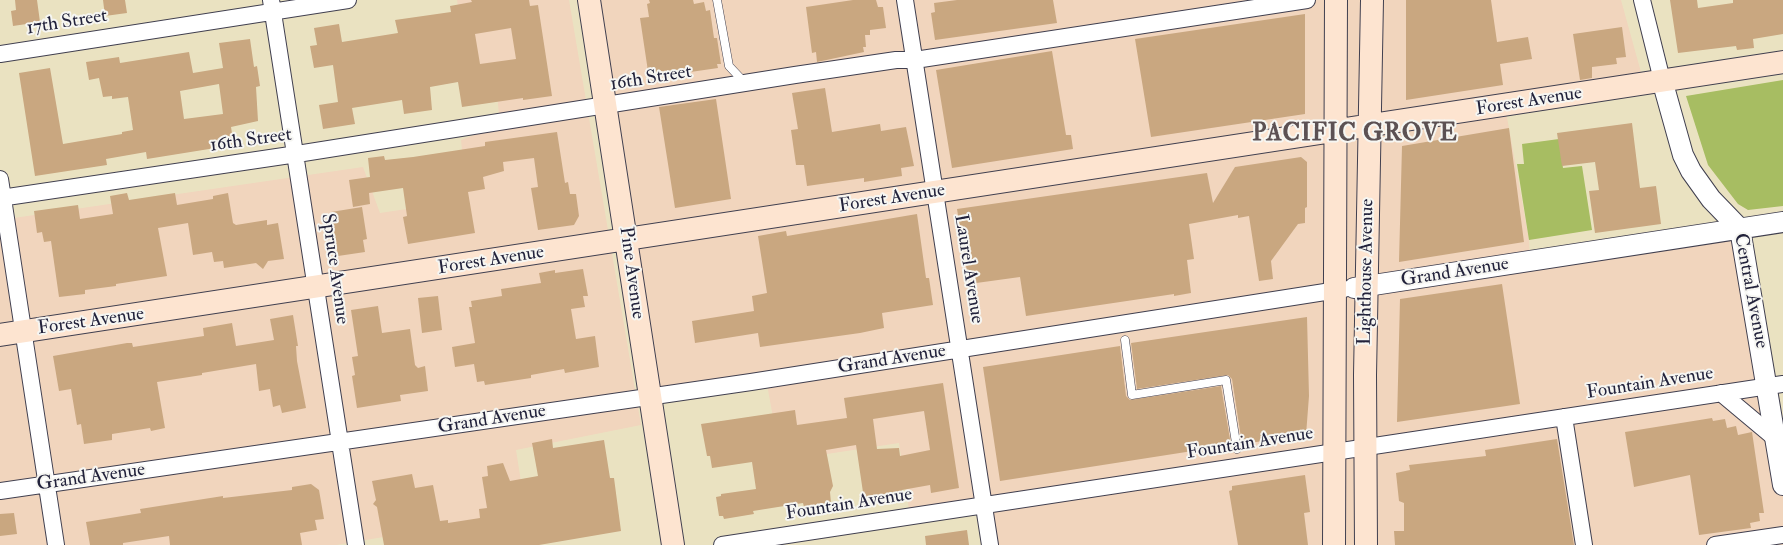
<!DOCTYPE html>
<style>
body{margin:0}
canvas{display:block;background:#eae2c1}
</style>
<canvas width="1783" height="545"></canvas>
<script>
const context = document.querySelector('canvas').getContext('2d');
context.lineJoin = 'round';
function fillPath(path, color) { context.fillStyle = color; context.fill(path, 'evenodd'); }
const poly = rows => new Path2D(rows.map(r => 'M' + r).join(''));
function strokePath(path, color, width, dash) { context.strokeStyle = color; context.lineWidth = width; context.lineCap = dash ? 'butt' : 'round'; context.setLineDash(dash || []); context.stroke(path); }
function drawText(font, color, halo, rows, align = 'center') {
  context.font = font + ' "IM FELL Double Pica",serif'; context.lineWidth = 4; context.setLineDash([]); context.textBaseline = 'middle'; context.strokeStyle = halo; context.fillStyle = color; for (const [text, x, y, turn = 0] of rows) {
    context.save(); context.translate(x, y); context.rotate((+turn || 0) * Math.PI / 180); context.textAlign = isNaN(turn) ? turn : align; if (halo) context.strokeText(text, 0, 0); context.fillText(text, 0, 0); context.restore();
  }
}
const built = poly([
 [457,0,569,0,641,425,516,450,526,513,336,545,0,545,0,220,363,167,380,213,467,200,461,140,500,125,495,72,469,73],
 [589,0,1621,0,1644,83,1505,106,1529,240,1530,261,1740,229,1783,485,1783,545,990,545,984,505,910,516,899,443,781,461,766,379,649,397]
]);
const green = poly([
 [1783,80,1783,206,1748,210,1738,204,1708,165,1686,96],
 [1559,139,1563,168,1582,166,1592,230,1529,240,1517,164,1524,164,1522,144]
]);
const building = poly([
 [15,0,37,0,40,22,13,26,11,11,16,10],
 [103,0,125,0,127,13,105,16],
 [471,0,529,0,530,6,538,5,552,96,523,100,523,98,462,107,458,82,430,87,432,110,404,114,402,100,352,108,355,124,323,129,319,105,338,102,333,65,314,68,310,46,317,45,314,28,339,24,342,42,398,33,395,20,451,12,450,6,472,2],
 [511,28,516,59,480,64,475,34],
 [649,0,693,0,694,4,704,2,706,11,710,10,714,38,717,38,721,64,717,64,718,68,649,78,640,18,649,17,647,4,650,3],
 [853,0,876,0,878,7,883,7,886,28,870,30,870,35,865,35,866,47,863,47,864,52,817,62,816,52,812,53,806,7],
 [957,0,1053,0,1057,23,935,40,931,13,935,12,934,3],
 [1406,0,1491,0,1497,42,1528,37,1532,59,1500,64,1503,85,1406,100],
 [1670,0,1697,0,1698,8,1733,3,1733,0,1783,0,1783,34,1753,39,1754,48,1737,50,1736,46,1678,53],
 [1305,14,1305,114,1151,137,1135,39],
 [1622,27,1626,57,1616,58,1617,64,1592,67,1592,78,1580,80,1573,34],
 [250,39,254,67,257,66,260,86,256,87,258,121,231,127,234,145,147,159,146,152,106,159,107,165,35,176,19,73,50,68,63,144,122,134,122,132,133,130,128,97,112,99,112,96,103,97,99,78,89,80,86,62,119,57,120,63,189,52,193,73,223,68,219,43],
 [219,84,223,114,184,119,180,91],
 [1052,51,1066,135,1071,135,1073,149,952,168,936,70],
 [825,88,832,132,880,124,881,131,906,127,914,166,901,168,902,176,864,182,864,178,807,186,804,165,796,165,791,130,798,129,792,93],
 [716,99,731,199,675,208,659,107],
 [1632,123,1640,188,1656,186,1661,224,1595,233,1589,191,1599,190,1595,162,1562,166,1557,133],
 [1509,128,1524,242,1399,262,1402,146],
 [557,132,565,183,568,182,570,194,576,194,579,216,574,225,538,230,531,188,538,187,534,158,503,162,504,171,483,177,485,189,468,192,475,233,408,244,403,217,407,216,403,188,369,193,370,204,353,207,349,180,370,177,368,158,384,156,385,160,413,157,485,146,485,142],
 [1301,157,1307,162,1307,207,1305,208,1305,223,1298,224,1271,261,1273,279,1259,281,1249,216,1238,218,1238,215,1189,224,1194,259,1187,260,1191,293,1174,296,1174,294,1026,316,1020,277,969,284,957,209,1207,173,1213,203,1235,167],
 [127,193,129,200,175,193,177,205,213,199,213,196,228,193,233,223,236,225,267,220,267,225,278,223,284,259,268,261,263,269,256,263,224,268,223,261,214,262,212,252,193,255,188,223,158,228,167,276,116,284,116,286,85,290,85,294,59,297,51,241,44,242,42,232,37,233,34,211,78,205,80,219,113,214,110,196],
 [362,207,367,239,363,240,365,252,338,256,331,212],
 [917,214,926,278,929,278,933,305,882,313,884,328,860,333,760,347,758,333,695,343,692,321,754,311,752,296,767,293,758,236,786,231,787,236],
 [583,269,588,296,583,296,585,307,571,309,576,339,595,336,599,367,565,373,564,369,531,375,531,378,485,385,484,381,477,382,474,364,455,367,452,347,475,343,469,307,472,307,471,301,502,296,501,289,541,283,539,273,555,270,555,273],
 [1502,284,1520,404,1397,422,1400,299],
 [438,296,442,330,422,333,418,298],
 [378,306,382,333,410,329,415,365,418,368,425,366,428,391,400,395,401,401,357,408,352,376,355,375,352,357,358,356,351,310],
 [293,315,298,346,296,346,297,361,306,408,282,413,280,405,273,407,270,389,259,391,256,364,202,373,202,375,157,382,165,428,151,431,150,428,112,434,112,440,84,444,81,424,77,425,71,389,59,391,53,356,127,343,132,343,133,347,204,336,203,328,232,323,236,346,274,340,270,319],
 [1307,317,1309,396,1306,435,1242,444,1232,379,1228,375,1137,389,1131,343],
 [1120,346,1126,396,1130,400,1221,386,1231,445,1000,481,983,367],
 [943,383,959,488,931,493,930,485,902,490,902,494,864,499,856,445,826,450,833,486,830,492,831,503,804,507,803,503,753,511,754,514,724,519,723,516,719,516,716,497,721,496,721,494,756,489,752,462,712,468,710,456,707,456,701,424,795,410,797,425,847,418,844,398],
 [924,411,930,450,900,456,899,448,877,449,873,419],
 [1712,418,1713,421,1725,419,1727,428,1736,426,1738,435,1752,432,1764,513,1759,513,1760,521,1750,523,1751,528,1699,535,1690,475,1634,487,1625,432],
 [552,439,553,448,604,440,610,478,614,478,621,531,539,545,384,545,377,507,373,504,376,500,372,481,412,474,415,488,433,485,440,521,448,520,448,523,480,518,479,509,487,508,482,477,488,476,487,466,503,463,510,481,538,476,532,443],
 [1557,439,1574,545,1395,545,1394,531,1404,531,1404,503,1399,501,1396,473,1410,470,1409,465,1486,456,1485,450],
 [1305,475,1310,512,1304,513,1308,545,1238,545,1229,491,1232,490,1232,486],
 [311,484,319,490,324,519,315,520,317,530,300,533,302,545,170,545,169,536,123,543,123,545,90,545,86,522,141,513,140,509,223,496,223,498,292,490,292,487],
 [14,513,17,534,0,536,0,514],
 [967,530,969,545,926,545,925,536]
]);
const service = poly([
 [717,0,729,66,745,83],
 [1125,340,1132,395,1226,380,1237,449]
]);
const minor = poly([
 [271,0,356,545],
 [905,0,990,545],
 [1642,0,1662,80],
 [0,54,348,0],
 [0,179,56,545],
 [0,198,297,154,795,75,896,60,915,60,1307,0],
 [1721,393,1776,439],
 [1564,417,1584,545],
 [0,491,751,382,1344,289],
 [722,545,1783,384],
 [1715,545,1783,535]
]);
const tertiary = poly([
 [1662,80,1683,155,1691,171,1711,199,1740,229,1783,485],
 [1354,288,1783,222]
]);
const secondary = poly([
 [589,0,673,545],
 [0,335,1783,62],
 [1334,545,1336,0],
 [1366,545,1365,375,1372,0]
]);
const streetNames = [
 ["17th Street",67,23,-9],
 ["16th Street",651,79,-9],
 ["Forest Avenue",1529,102,-9],
 ["16th Street",251,141,-8],
 ["Forest Avenue",892,199,-9],
 ["Forest Avenue",491,261,-9],
 ["Spruce Avenue",334,269,82],
 ["Laurel Avenue",968,269,81],
 ["Lighthouse Avenue",1367,272,-89],
 ["Pine Avenue",631,273,82],
 ["Grand Avenue",1455,273,-9],
 ["Central Avenue",1750,291,79],
 ["Forest Avenue",91,322,-8],
 ["Grand Avenue",892,360,-9],
 ["Fountain Avenue",1650,384,-9],
 ["Grand Avenue",492,420,-9],
 ["Fountain Avenue",1250,444,-9],
 ["Grand Avenue",91,478,-8],
 ["Fountain Avenue",849,505,-9]
];
const districtNames = [
 ["PACIFIC GROVE",1355,135]
];
fillPath(built, '#f1d5bd');
fillPath(green, '#a7bd62');
fillPath(building, '#c9a780');
strokePath(service, '#403f4f', 9);
strokePath(minor, '#403f4f', 18);
strokePath(tertiary, '#403f4f', 22);
strokePath(secondary, '#403f4f', 24);
strokePath(service, '#fff', 8);
strokePath(minor, '#fff', 16);
strokePath(tertiary, '#fff', 20);
strokePath(secondary, '#fde4d0', 22);
drawText('19px', '#22223b', '#f6f6f2', streetNames);
context.letterSpacing = '1px';
drawText('bold 24px', '#5c5153', '#f6f6f2', districtNames);
context.letterSpacing = '0px';
</script>
